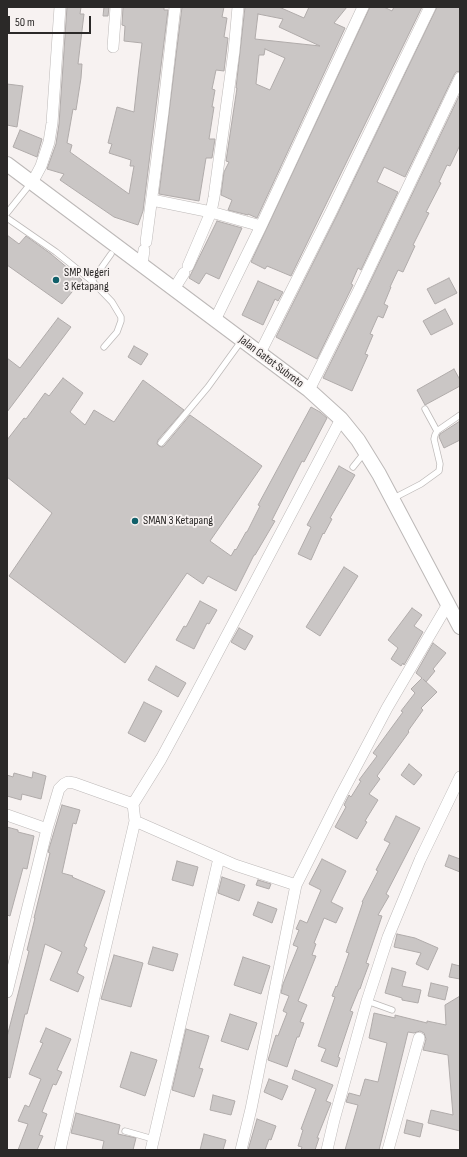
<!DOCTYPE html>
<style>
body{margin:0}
#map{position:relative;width:467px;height:1157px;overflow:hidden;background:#f7f2f1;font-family:"Sofia Sans Condensed",sans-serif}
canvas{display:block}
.frame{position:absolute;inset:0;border:8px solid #2b2928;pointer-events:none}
.scale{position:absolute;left:8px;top:16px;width:83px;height:18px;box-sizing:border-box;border:2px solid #2b2928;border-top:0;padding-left:5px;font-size:12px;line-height:14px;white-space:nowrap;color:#2b2928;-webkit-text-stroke:3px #f7f2f1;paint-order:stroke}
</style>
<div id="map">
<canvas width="467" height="1157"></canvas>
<div class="frame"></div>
<div class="scale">50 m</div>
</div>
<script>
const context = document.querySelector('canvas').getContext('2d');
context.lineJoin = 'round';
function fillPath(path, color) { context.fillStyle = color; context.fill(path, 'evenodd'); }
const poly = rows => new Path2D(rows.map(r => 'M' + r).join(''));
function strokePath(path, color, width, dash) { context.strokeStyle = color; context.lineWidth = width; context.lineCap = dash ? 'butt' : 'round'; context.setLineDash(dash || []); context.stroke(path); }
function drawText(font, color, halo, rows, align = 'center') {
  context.font = font + ' "Sofia Sans Condensed",sans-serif'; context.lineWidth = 3.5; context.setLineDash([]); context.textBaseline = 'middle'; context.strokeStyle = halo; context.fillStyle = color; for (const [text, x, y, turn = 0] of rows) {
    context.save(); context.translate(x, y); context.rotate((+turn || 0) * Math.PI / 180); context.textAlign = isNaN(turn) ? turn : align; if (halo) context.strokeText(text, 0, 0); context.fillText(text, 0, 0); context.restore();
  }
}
const building = poly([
 [67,7,81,7,80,14,84,14,78,64,82,64,81,78,76,110,73,109,67,143,72,145,70,152,129,194,134,166,130,166,131,160,109,153,112,144,108,143,117,107,134,112,139,67,142,43,124,41,125,26,122,25,123,7,164,7,164,10,168,10,143,211,138,225,114,217,60,180,64,174,47,169,56,144,59,124,67,7],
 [104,7,109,7,108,16,103,16,104,7],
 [182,7,224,7,222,17,227,18,224,37,228,38,224,71,216,70,212,89,215,90,212,107,214,107,209,139,215,139,212,158,206,158,199,201,159,194,182,7],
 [245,7,279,7,304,18,309,7,347,7,334,23,345,28,257,218,248,214,248,215,228,210,232,200,221,195,224,172,229,162,226,161,237,88,236,88,245,7],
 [258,14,283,19,279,27,320,46,255,39,258,14],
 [265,49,285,58,270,90,256,84,259,55,264,55,265,49],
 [370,7,384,7,392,11,394,7,422,7,291,276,267,266,265,269,251,262,370,7],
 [437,7,460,7,460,71,456,72,454,75,405,177,384,167,377,182,398,192,361,270,358,268,351,284,353,285,317,359,276,337,337,215,437,7],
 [7,84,23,86,17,127,7,125,7,84],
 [460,94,460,145,450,166,447,165,439,182,441,183,426,212,429,213,413,245,415,246,403,272,398,270,390,287,391,287,384,304,388,306,383,318,378,316,370,334,373,335,365,354,368,355,352,391,323,378,364,295,460,94],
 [20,130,42,139,37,157,13,147,20,130],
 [217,221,242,228,219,279,206,273,199,284,189,278,217,221],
 [7,235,19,244,26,236,51,254,82,280,62,304,7,265,7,235],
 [449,278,457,293,435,304,427,289,449,278],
 [258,281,283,292,278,301,275,299,263,325,242,315,258,281],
 [445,309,453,324,431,335,423,321,445,309],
 [58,318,71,327,7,412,7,358,20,368,58,318],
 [134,346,148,354,141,365,128,357,134,346],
 [454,369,460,380,460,386,425,405,417,390,454,369],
 [63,378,83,393,70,412,85,425,94,410,114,422,143,380,184,410,158,440,157,444,159,446,162,447,164,446,190,415,262,466,210,541,231,556,235,549,236,550,246,532,247,532,260,506,258,505,311,407,320,412,327,418,304,462,302,461,272,520,275,521,255,555,254,555,236,591,208,576,203,584,187,573,125,663,9,576,52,513,7,477,7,440,24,418,26,419,45,393,49,396,63,378],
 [460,421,460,440,444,448,439,437,440,434,460,421],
 [339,466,355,475,330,518,332,519,324,534,323,533,311,560,298,554,311,527,307,525,339,466],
 [344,567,358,576,320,636,306,627,344,567],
 [200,601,217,610,209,624,207,623,194,649,176,640,184,626,186,627,200,601],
 [412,608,422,615,414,626,423,632,404,665,403,663,401,666,391,659,398,648,388,640,412,608],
 [239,628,253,636,245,650,231,642,239,628],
 [433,643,446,653,433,669,435,671,426,682,423,679,437,692,421,708,423,710,408,731,409,732,377,776,380,779,369,794,378,800,365,821,367,822,357,839,335,827,346,807,344,805,349,795,351,797,361,781,359,780,377,756,373,753,403,712,401,711,415,693,411,689,422,678,416,673,433,643],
 [156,666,186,683,178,697,148,680,156,666],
 [144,702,162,711,145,742,128,733,144,702],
 [409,764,422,775,414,785,401,775,409,764],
 [33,772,46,776,41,799,22,794,21,800,7,796,7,775,13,777,14,773,32,778,33,772],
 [62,805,80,810,76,824,73,823,62,873,73,876,72,877,105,891,84,946,87,948,77,973,84,977,78,992,50,980,62,952,45,944,27,1014,25,1014,10,1078,7,1077,7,1037,29,951,27,950,35,918,34,918,50,853,48,852,62,805],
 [396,816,420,828,386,894,389,896,378,915,382,916,366,963,369,964,363,980,360,989,359,989,350,1011,353,1012,338,1057,340,1058,337,1067,321,1061,326,1049,318,1046,335,997,332,996,336,986,337,987,349,953,346,952,363,902,362,902,378,871,376,870,390,843,384,840,396,816],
 [7,827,18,830,18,832,34,836,27,869,23,868,10,916,7,915,7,827],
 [449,855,460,859,460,872,445,866,449,855],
 [322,859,346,871,331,902,343,908,336,923,324,918,314,943,316,944,312,955,316,956,298,1001,307,1005,300,1022,304,1023,299,1037,297,1037,287,1067,268,1060,276,1035,278,1036,287,1013,283,1011,289,996,281,993,283,984,298,947,293,945,299,930,296,929,300,920,307,923,321,890,309,884,322,859],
 [177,861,198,867,193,886,172,880,177,861],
 [222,877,245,885,239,901,218,893,222,877],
 [258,880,271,884,269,889,256,885,258,880],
 [258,902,277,909,272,923,253,915,258,902],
 [397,934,415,938,438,948,428,970,416,964,421,953,394,947,397,934],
 [153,947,178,954,173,971,148,964,153,947],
 [114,955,143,963,131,1007,101,999,114,955],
 [243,957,270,966,261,994,234,985,243,957],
 [452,964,460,966,460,979,449,977,452,964],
 [392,968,406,972,402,986,421,990,418,1003,402,1000,402,998,385,993,392,968],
 [431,983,448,987,445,1000,428,996,431,983],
 [460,996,460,1131,428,1123,431,1110,453,1115,448,1055,423,1050,426,1039,424,1033,420,1031,414,1033,408,1032,379,1150,345,1150,358,1105,346,1102,349,1093,360,1096,365,1079,378,1082,387,1043,369,1038,374,1013,395,1018,395,1015,427,1023,427,1021,446,1025,445,1005,460,996],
 [230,1014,257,1023,248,1050,221,1041,230,1014],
 [46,1028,71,1039,57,1070,62,1072,56,1085,53,1084,42,1112,47,1114,39,1135,43,1136,37,1150,18,1150,28,1124,18,1121,25,1105,29,1107,41,1079,29,1074,43,1043,40,1042,46,1028],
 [186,1029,209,1036,199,1068,203,1069,194,1097,172,1090,186,1029],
 [131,1052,157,1060,145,1096,120,1087,131,1052],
 [295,1070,333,1085,326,1101,331,1103,317,1138,319,1138,315,1150,301,1150,302,1147,298,1146,303,1130,301,1129,316,1089,292,1079,295,1070],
 [269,1079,288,1086,282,1100,264,1092,269,1079],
 [213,1095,235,1101,231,1115,210,1110,213,1095],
 [76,1113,120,1125,118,1134,136,1138,133,1150,102,1150,104,1141,71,1133,76,1113],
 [257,1119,276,1126,271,1140,269,1139,265,1150,248,1150,257,1119],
 [407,1120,423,1124,420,1137,404,1133,407,1120],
 [204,1134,226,1140,223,1150,200,1150,204,1134]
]);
const service = poly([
 [7,213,27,188],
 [7,218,56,252,92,281,112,302,121,317,121,321,117,332,104,347],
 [92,281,111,254],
 [425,409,437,431],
 [161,443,208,387,242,340],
 [353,467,365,452],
 [392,499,421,484,439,471,440,464,434,439,435,435,437,431,460,415],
 [367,1001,392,1010],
 [125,1131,153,1139]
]);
const minor = poly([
 [113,47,116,7],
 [32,183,41,166,49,142,52,123,60,7],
 [152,200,211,212,261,226],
 [146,242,163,112,175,7],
 [142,265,144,250],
 [188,266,211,212,214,197,234,51,238,7],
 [174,289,184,273],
 [215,320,261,226,363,7],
 [260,353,331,212,430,7],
 [309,390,358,292,460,78],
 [7,815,47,829],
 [135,821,235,865,296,885],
 [7,992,47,829,59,789,64,784,68,782,74,783,133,804],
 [60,1150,102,962,135,821,133,804,161,759,188,709,341,419],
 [151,1150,219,858],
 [241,1150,251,1109,296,885,341,795,387,708,448,604],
 [327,1150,334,1120,367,1001,388,937,420,860,460,777],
 [388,1150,419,1038]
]);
const tertiary = poly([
 [7,164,309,390,341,419,358,440,379,474,460,627]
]);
const markers = [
 [56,280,4,"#11606a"],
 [135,521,4,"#11606a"]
];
const poiNames = [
 ["SMP Negeri",64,273],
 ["3 Ketapang",64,287],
 ["SMAN 3 Ketapang",143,521]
];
const streetNames = [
 ["Jalan Gatot Subroto",271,362,37]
];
fillPath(building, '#cac6c5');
strokePath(building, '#b0abaa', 1);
strokePath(service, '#bdb9b8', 7);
strokePath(minor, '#bdb9b8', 12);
strokePath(tertiary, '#bdb9b8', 16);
strokePath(service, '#fff', 5.5);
strokePath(minor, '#fff', 11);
strokePath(tertiary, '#fff', 14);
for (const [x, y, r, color] of markers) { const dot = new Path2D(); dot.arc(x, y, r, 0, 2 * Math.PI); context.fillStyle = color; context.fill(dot); strokePath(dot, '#f7f2f1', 1.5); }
drawText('12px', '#2b2928', '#f7f2f1', poiNames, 'left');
drawText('12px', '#2b2928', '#f7f2f1', streetNames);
</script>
